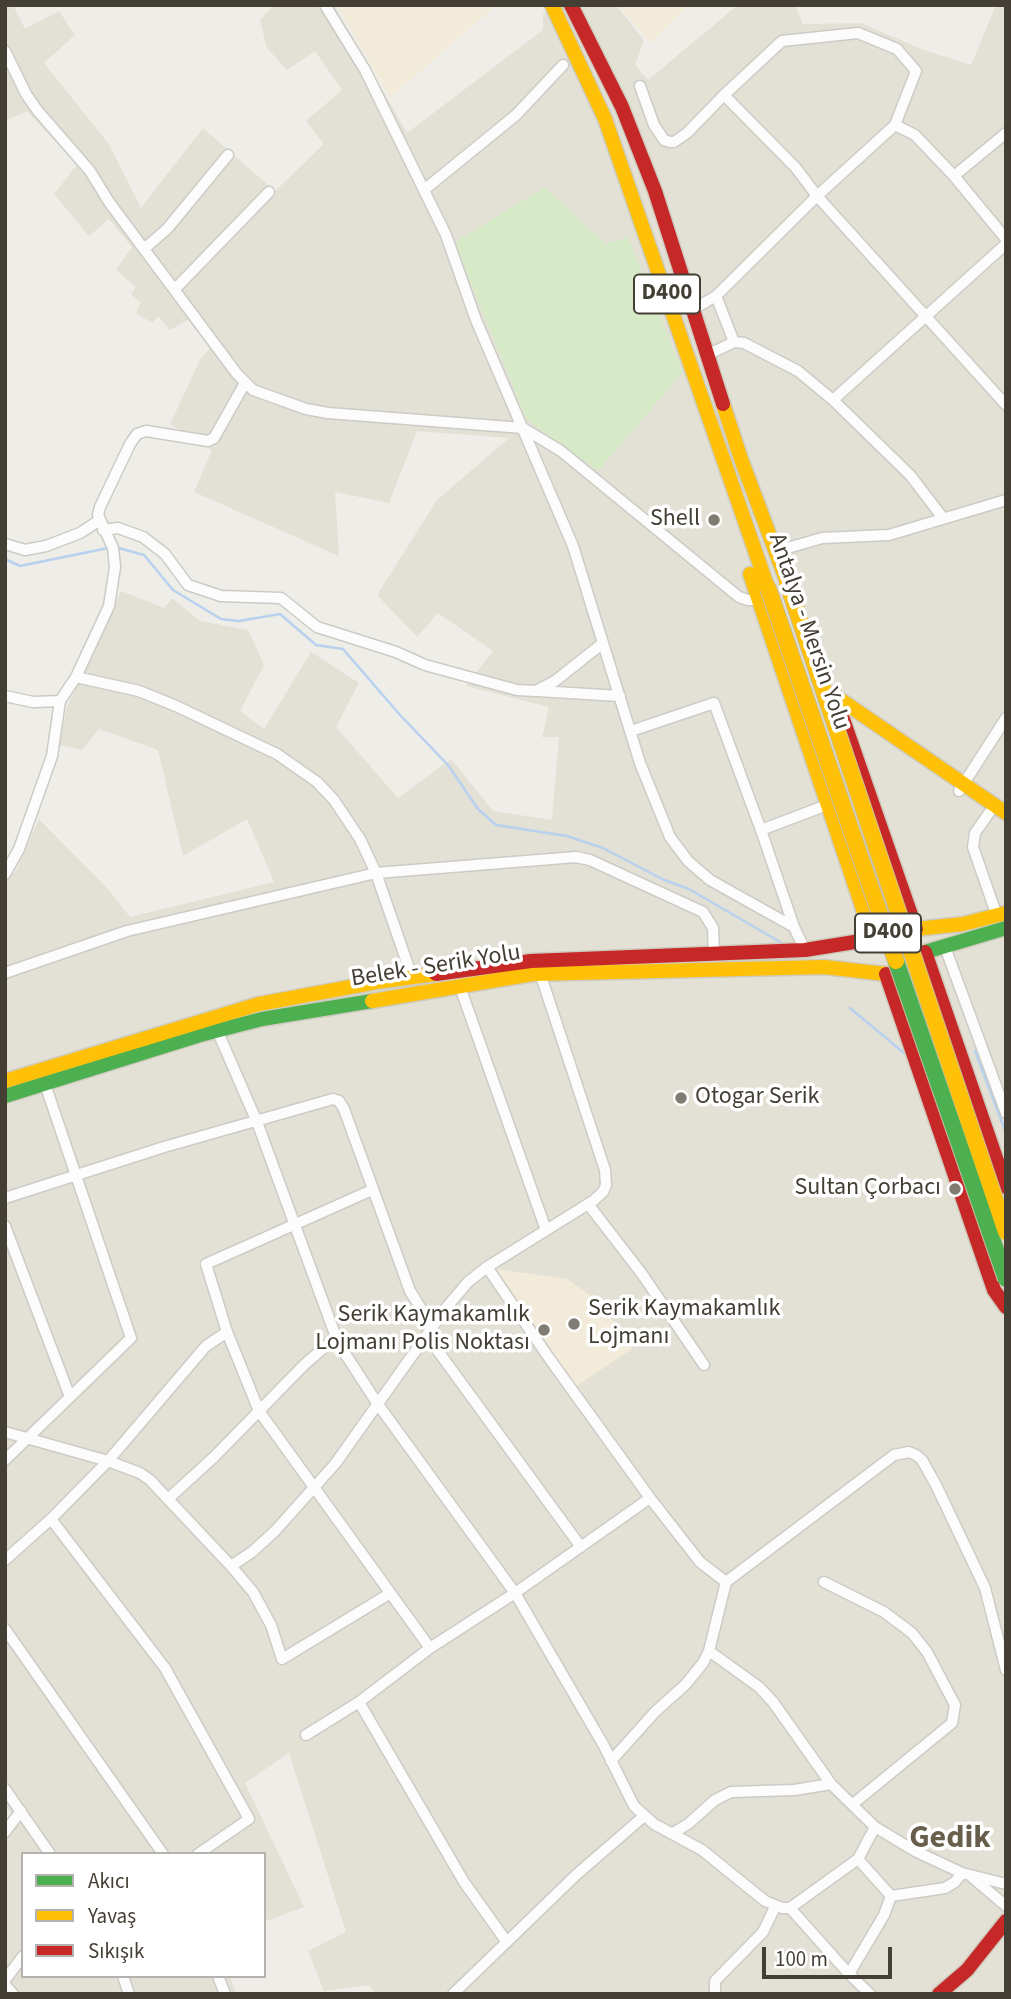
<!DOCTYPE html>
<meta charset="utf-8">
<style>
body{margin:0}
#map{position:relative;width:1011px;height:1999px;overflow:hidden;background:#eeede8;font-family:"Source Sans 3",sans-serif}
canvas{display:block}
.frame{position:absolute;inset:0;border:7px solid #443f34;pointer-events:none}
.legend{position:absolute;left:21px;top:1852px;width:245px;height:126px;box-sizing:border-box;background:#fff;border:2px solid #b4b2ae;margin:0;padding:9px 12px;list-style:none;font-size:21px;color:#443f34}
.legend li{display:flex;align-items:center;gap:14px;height:35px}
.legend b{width:35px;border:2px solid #b4b2ae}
.scale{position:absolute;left:762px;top:1947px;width:130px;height:32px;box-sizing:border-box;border:4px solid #443f34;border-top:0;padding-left:9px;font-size:21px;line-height:24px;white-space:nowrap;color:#443f34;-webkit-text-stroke:5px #fff;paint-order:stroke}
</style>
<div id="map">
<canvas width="1011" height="1999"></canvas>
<div class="frame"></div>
<ul class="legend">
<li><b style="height:9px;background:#4caf50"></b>Akıcı</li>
<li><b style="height:9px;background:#ffc107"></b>Yavaş</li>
<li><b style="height:9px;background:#c62828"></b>Sıkışık</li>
</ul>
<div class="scale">100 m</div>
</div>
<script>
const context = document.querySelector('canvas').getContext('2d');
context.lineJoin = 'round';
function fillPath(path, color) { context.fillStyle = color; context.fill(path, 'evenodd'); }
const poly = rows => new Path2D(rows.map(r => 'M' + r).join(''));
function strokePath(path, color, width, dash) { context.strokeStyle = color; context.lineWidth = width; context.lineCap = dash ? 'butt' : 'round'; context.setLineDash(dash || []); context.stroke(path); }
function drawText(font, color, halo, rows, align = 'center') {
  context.font = font + ' "Source Sans 3",sans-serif'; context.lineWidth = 7; context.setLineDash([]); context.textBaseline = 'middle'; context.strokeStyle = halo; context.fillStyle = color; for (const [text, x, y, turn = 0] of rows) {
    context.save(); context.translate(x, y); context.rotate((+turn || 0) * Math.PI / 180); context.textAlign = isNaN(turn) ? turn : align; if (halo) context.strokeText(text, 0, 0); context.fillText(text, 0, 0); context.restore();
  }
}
const residential = poly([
 [5,5,13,5,25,29,59,11,75,35,44,63,108,143,141,208,203,128,275,191,324,144,306,121,342,90,315,51,287,70,267,48,260,20,274,5,334,5,407,133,543,30,543,14,555,5,616,5,644,40,635,65,648,80,738,5,795,5,803,24,861,23,921,49,971,65,996,5,1006,5,1006,1994,376,1994,369,1985,324,1991,308,1951,346,1932,289,1753,245,1783,304,1907,264,1922,264,1854,23,1854,23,1976,230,1976,236,1994,5,1994,5,1822,11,1813,5,1805,5,883,17,869,39,819,108,889,130,917,274,882,247,819,183,856,158,750,99,729,82,750,59,745,67,707,121,591,164,608,172,598,200,621,248,630,264,665,240,711,264,729,311,652,359,683,336,727,398,798,451,759,493,811,552,820,559,737,542,737,549,707,466,686,493,651,438,613,417,637,377,595,437,500,509,438,417,431,389,503,335,492,339,556,194,492,212,450,170,424,200,360,210,348,188,320,170,330,158,316,152,323,136,313,141,303,131,294,136,287,116,270,132,247,109,219,89,236,54,194,77,165,27,111,5,121]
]);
const commercial = poly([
 [337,5,497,5,390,98],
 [617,5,689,5,651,43],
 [496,1269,567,1279,600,1302,632,1349,575,1387]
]);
const green = poly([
 [545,187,605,244,628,237,683,372,598,471,527,420,454,243]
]);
const stream = poly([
 [115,547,144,555,173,590,221,619,239,621,280,614,316,645,343,649,400,715,448,765,478,809,496,825,567,836,603,848,664,880,689,889,780,942],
 [5,559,20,566,108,548],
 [850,1008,904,1053],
 [975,1051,1006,1133]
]);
const street = poly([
 [325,5,365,70,446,235,476,320,573,546,640,763,670,837,688,861,710,880,794,927],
 [5,51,26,94,37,110,90,171,109,202,237,374,253,390,306,409,328,413,523,428,561,451,739,597,748,600,759,600],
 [640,86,654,125,664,140,670,142,674,142,687,133,724,95],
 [895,125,916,71,897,49,858,33,782,41,724,95,796,168,817,196,1006,405],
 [954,176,1006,239],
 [424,190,516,115,563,65],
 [145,248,167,229,228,155],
 [175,289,269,192],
 [716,296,734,342],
 [692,310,716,296,817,196,895,125,915,135,954,176,1006,133],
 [707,355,734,342,744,343,798,371,833,400,910,475,943,518],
 [833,400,1006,244],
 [103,530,118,528,143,537,165,554,188,585,221,596,281,598,317,627,396,652,425,665,517,690,536,691,555,681,603,643],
 [5,544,25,550,46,546,80,533,100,520],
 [784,549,822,538,889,535,1006,500],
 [76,677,139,691,176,706,277,754,317,782,334,800,360,839,376,873,412,977],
 [538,691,620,696],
 [5,696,33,702,60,701],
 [631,731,714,703,761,830,794,927,805,950],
 [959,791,1006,718],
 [989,813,975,833,973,847,997,916],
 [761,830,827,805],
 [5,874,19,849,52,756,60,701,76,677,109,606,115,567,113,548,98,515,100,507,130,444,137,434,146,431,208,441,214,438,245,383],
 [945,947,1006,1113],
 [5,973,127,931,376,873,576,857,590,860,703,912,713,928,714,953],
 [459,984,546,1230],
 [217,1030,257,1122,336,1337,344,1352,377,1403,515,1593,604,1746,634,1806,654,1824,702,1850,765,1901,782,1908,790,1908,858,1859,875,1827],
 [372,1190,206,1264,227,1332,259,1411,430,1648],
 [5,1198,164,1147,333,1099,339,1101,344,1109,410,1291,433,1328],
 [588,1204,642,1274,704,1365],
 [5,1226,70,1397],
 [487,1267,549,1358,650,1498,700,1562,726,1582,894,1455,909,1452,916,1455,922,1460,936,1485,985,1588,1006,1670],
 [427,1336,581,1547],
 [5,1432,108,1461,140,1473,150,1480,231,1566,253,1592,271,1625,282,1659,389,1594],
 [5,1460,131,1338,45,1084],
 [168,1499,214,1457,304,1365,336,1337],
 [51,1519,165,1668,249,1819,198,1854],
 [5,1560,51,1519,108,1461,206,1346,227,1332],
 [231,1566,252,1552,275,1531,335,1464,446,1308,468,1282,487,1267,593,1201,603,1192,606,1185,605,1170,538,967],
 [824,1582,884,1612,912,1633,927,1652,955,1705,952,1723,853,1804],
 [5,1629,163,1854],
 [709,1651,759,1687,773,1702,831,1784,875,1827,915,1851,962,1873,1006,1884],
 [359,1702,464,1882,506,1941],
 [306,1735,359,1702,430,1648,515,1593,650,1498],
 [611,1761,655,1712,686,1684,703,1663,709,1651,726,1582],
 [5,1789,50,1854],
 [5,1832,21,1811],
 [673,1833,688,1824,715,1800,731,1792,794,1790,831,1784],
 [858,1859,891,1896],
 [973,1878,1006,1906],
 [790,1908,849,1974,870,1994],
 [849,1974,884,1915,891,1896,945,1888,955,1882,962,1873],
 [123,1976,129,1994],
 [218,1976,225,1994],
 [5,1980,23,1956],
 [5,1985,13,1994],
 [453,1994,576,1875,643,1817],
 [715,1994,715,1981,763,1932,775,1907]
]);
const fast = poly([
 [925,952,1006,928],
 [5,1096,200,1035,262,1019,372,1001]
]);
const slow = poly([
 [552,5,605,119,768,588],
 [723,404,741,459,787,582],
 [750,574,873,939],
 [835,696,1006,813],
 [916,929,963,924,1006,913],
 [372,1001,533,974,824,967,886,974],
 [5,1081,259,1004,377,982,436,974]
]);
const jam = poly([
 [571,5,622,107,655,191,723,404],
 [843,719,916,929],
 [925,952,1006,1187],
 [436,974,531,961,805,950,873,939],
 [886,974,994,1290,1006,1307],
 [939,1994,967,1970,1006,1921]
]);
const fastBridge = poly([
 [896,961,1006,1279]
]);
const slowBridge = poly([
 [787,582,1006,1232],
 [768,588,896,961]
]);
const markers = [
 [714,520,7,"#807c73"],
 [681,1098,7,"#807c73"],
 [955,1189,7,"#807c73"],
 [574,1324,7,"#807c73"],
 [544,1330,7,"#807c73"]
];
const shields = [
 [667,294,66],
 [888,933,66]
];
const shieldNames = [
 ["D400",667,294],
 ["D400",888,933]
];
const poiNames = [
 ["Shell",700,520],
 ["Otogar Serik",695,1098,"left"],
 ["Sultan Çorbacı",941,1189],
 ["Serik Kaymakamlık",588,1310,"left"],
 ["Lojmanı",588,1338,"left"],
 ["Serik Kaymakamlık",530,1316],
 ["Lojmanı Polis Noktası",530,1344]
];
const streetNames = [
 ["Antalya - Mersin Yolu",808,632,71],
 ["Belek - Serik Yolu",436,967,-9]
];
const districtNames = [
 ["Gedik",950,1840]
];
fillPath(residential, '#e3e0d5');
fillPath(commercial, '#f2ebda');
fillPath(green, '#d7eac7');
strokePath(stream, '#b7d1ee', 2.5);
strokePath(street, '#cccbc5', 13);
strokePath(fast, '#cecbbe', 17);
strokePath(slow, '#cecbbe', 17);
strokePath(jam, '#cecbbe', 17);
strokePath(street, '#fcfcfc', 10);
strokePath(fast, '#4caf50', 14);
strokePath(slow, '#ffc107', 14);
strokePath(jam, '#c62828', 14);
strokePath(fastBridge, '#c6bea3', 18, []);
strokePath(slowBridge, '#c6bea3', 18, []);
strokePath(fastBridge, '#4caf50', 16);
strokePath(slowBridge, '#ffc107', 16);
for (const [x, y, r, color] of markers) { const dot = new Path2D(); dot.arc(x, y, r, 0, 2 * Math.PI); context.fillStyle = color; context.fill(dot); strokePath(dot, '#fff', 2.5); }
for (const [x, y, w] of shields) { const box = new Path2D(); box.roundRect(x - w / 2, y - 19.5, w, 39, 5); context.fillStyle = '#fff'; context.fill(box); strokePath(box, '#443f34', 2); }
drawText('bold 23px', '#443f34', null, shieldNames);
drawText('24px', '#443f34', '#fff', poiNames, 'right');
drawText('24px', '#443f34', '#fff', streetNames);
drawText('bold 32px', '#675f4b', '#fff', districtNames);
</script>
